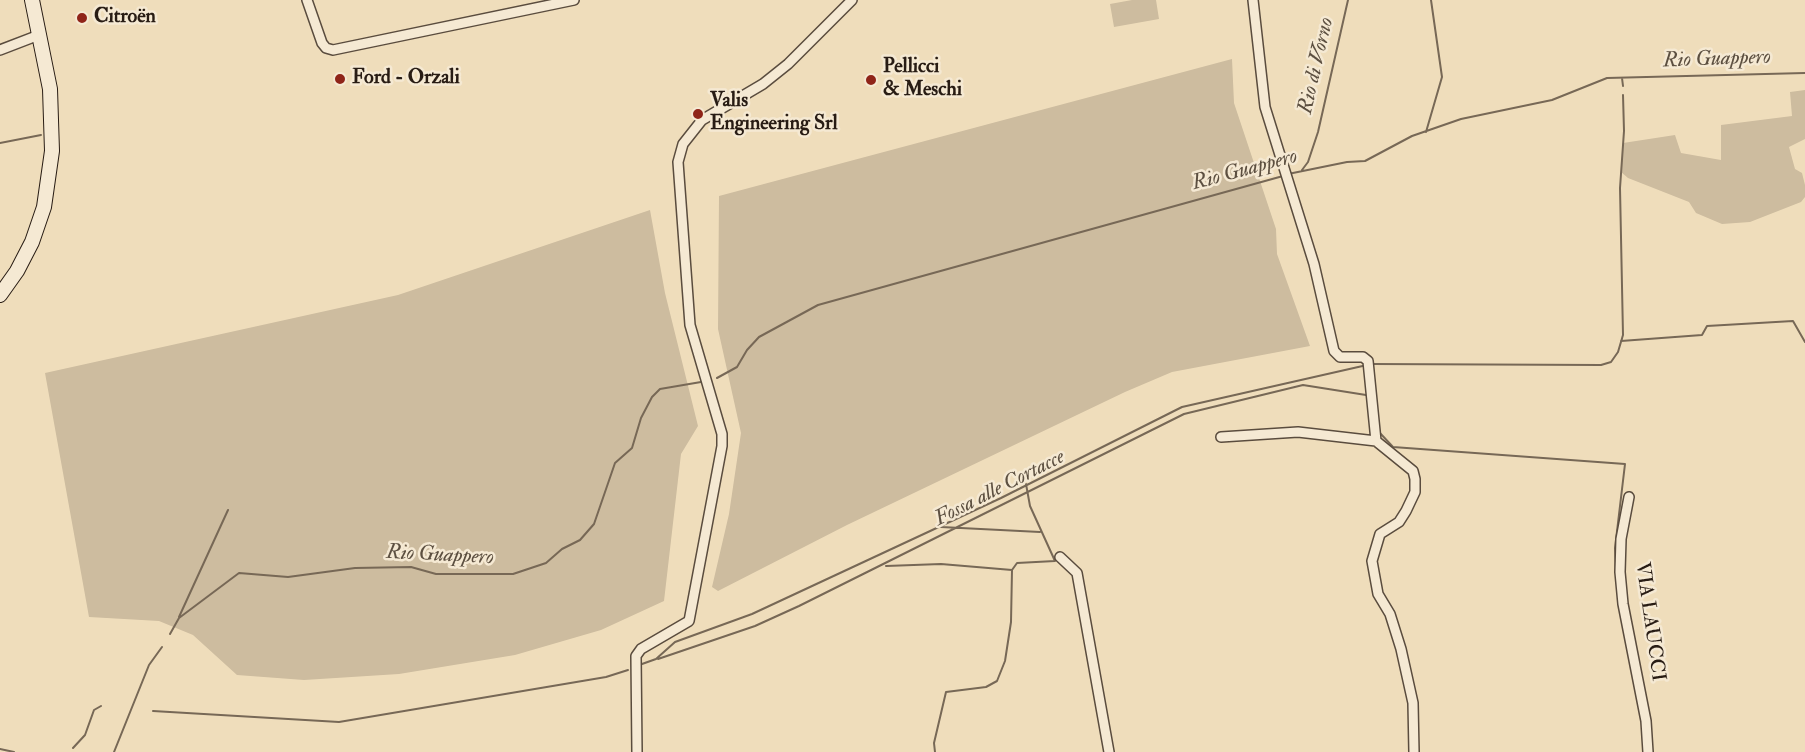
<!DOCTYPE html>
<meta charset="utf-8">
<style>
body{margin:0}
canvas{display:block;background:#efddbb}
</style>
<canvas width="1805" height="752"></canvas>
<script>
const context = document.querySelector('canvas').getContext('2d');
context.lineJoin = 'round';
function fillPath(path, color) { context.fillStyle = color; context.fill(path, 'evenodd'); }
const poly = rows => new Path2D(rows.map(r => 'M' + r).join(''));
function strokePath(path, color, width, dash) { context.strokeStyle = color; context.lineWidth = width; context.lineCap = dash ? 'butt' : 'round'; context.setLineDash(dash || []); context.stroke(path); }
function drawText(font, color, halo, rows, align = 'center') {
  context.font = font + ' "IM FELL Double Pica",serif'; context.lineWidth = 5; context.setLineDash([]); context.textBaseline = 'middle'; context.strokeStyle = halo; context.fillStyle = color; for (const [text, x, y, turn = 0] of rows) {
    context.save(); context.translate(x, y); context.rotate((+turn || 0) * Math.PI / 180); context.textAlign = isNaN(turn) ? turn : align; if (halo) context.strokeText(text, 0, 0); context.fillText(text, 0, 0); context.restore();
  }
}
const green = poly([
 [1132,0,1156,0,1159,19,1114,27,1110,4],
 [1232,59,1234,103,1276,229,1277,254,1310,346,1172,372,1125,392,847,525,718,591,712,587,729,514,741,433,718,329,719,196],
 [1805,90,1805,139,1789,147,1795,169,1802,173,1805,185,1805,197,1801,202,1750,222,1722,224,1696,213,1689,202,1628,178,1621,172,1623,143,1675,135,1681,153,1721,160,1721,125,1792,116,1790,92],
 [650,210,665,293,698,426,681,454,664,601,601,630,515,655,399,674,304,680,237,675,193,635,159,621,89,617,45,373,398,295]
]);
const stream = poly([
 [1622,78,1623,86],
 [1426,132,1442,77,1431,0],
 [0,143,41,135],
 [1302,170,1308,162,1318,132,1348,0],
 [1288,174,1347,162,1365,161,1412,136,1461,119,1552,100,1607,78,1805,73],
 [1621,341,1702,335,1707,326,1793,321,1805,342],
 [1372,364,1601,365,1611,362,1618,352,1623,335,1620,188,1624,131,1623,95],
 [1373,367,1375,388],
 [717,378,737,367,747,350,759,337,818,305,1283,176],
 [1379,432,1393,447,1625,464,1615,548,1616,573],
 [941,527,1040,532],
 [886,566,941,564,1012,570],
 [179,617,228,510],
 [170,634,179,618,239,573,288,577,355,568,411,567,436,574,513,574,546,563,562,549,580,540,594,524,615,463,632,448,641,418,652,397,660,389,701,382],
 [658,659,755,626,799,606,1184,414,1303,385,1366,395],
 [642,664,656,659,675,642,752,614,1001,498,1182,407,1367,365],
 [153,711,339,722,606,677,628,670],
 [73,748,85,735,94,710,101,706],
 [0,749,14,752],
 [114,752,149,665,162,647],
 [935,752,934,743,946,692,986,687,997,681,1005,661,1011,622,1012,570,1017,563,1055,561,1030,506,1026,484]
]);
const minor = poly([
 [307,0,322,43,326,48,333,50,574,0],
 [1253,0,1265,107,1314,264,1334,351,1340,357,1363,357,1368,361,1376,441,1413,471,1415,479,1415,492,1406,511,1399,522,1380,534,1372,561,1378,594,1390,614,1401,649,1413,703,1414,752],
 [0,50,39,35],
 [1221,437,1298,432,1376,441],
 [1629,497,1621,539,1620,572,1623,604,1646,721,1648,752],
 [1060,557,1077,573,1109,752],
 [637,752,636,656,641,649,689,621,722,446,722,434,690,325,678,162,683,144,702,120,763,84,788,64,852,0]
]);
const secondary = poly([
 [0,295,17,271,32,242,44,207,52,151,50,89,32,0]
]);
const markers = [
 [82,18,6,"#8f2418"],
 [340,79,6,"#8f2418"],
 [871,80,6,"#8f2418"],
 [698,114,6,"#8f2418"]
];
const poiNames = [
 ["Citroën",94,18],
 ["Pellicci",883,68],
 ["& Meschi",883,91],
 ["Ford - Orzali",352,79],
 ["Valis",710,102],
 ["Engineering Srl",710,125]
];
const streetNames = [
 ["VIA LAUCCI",1649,622,82]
];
const waterNames = [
 ["Rio Guappero",1717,60,-2],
 ["Rio di Vorno",1317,66,-77],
 ["Rio Guappero",1245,171,-15],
 ["Fossa alle Cortacce",1000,489,-27],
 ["Rio Guappero",440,556,3]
];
fillPath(green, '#cdbc9f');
strokePath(stream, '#776856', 2);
strokePath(minor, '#5a4c3e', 12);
strokePath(secondary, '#281c14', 16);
strokePath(minor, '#f5e9d3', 9);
strokePath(secondary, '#f5e9d3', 14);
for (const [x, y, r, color] of markers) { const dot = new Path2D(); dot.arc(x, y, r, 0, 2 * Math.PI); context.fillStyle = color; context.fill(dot); strokePath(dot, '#f5e9d3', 2); }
drawText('bold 20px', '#281c14', '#f5e9d3', poiNames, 'left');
drawText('20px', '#281c14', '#f5e9d3', streetNames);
drawText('italic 21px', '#5c4f40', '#f5e9d3', waterNames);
</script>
